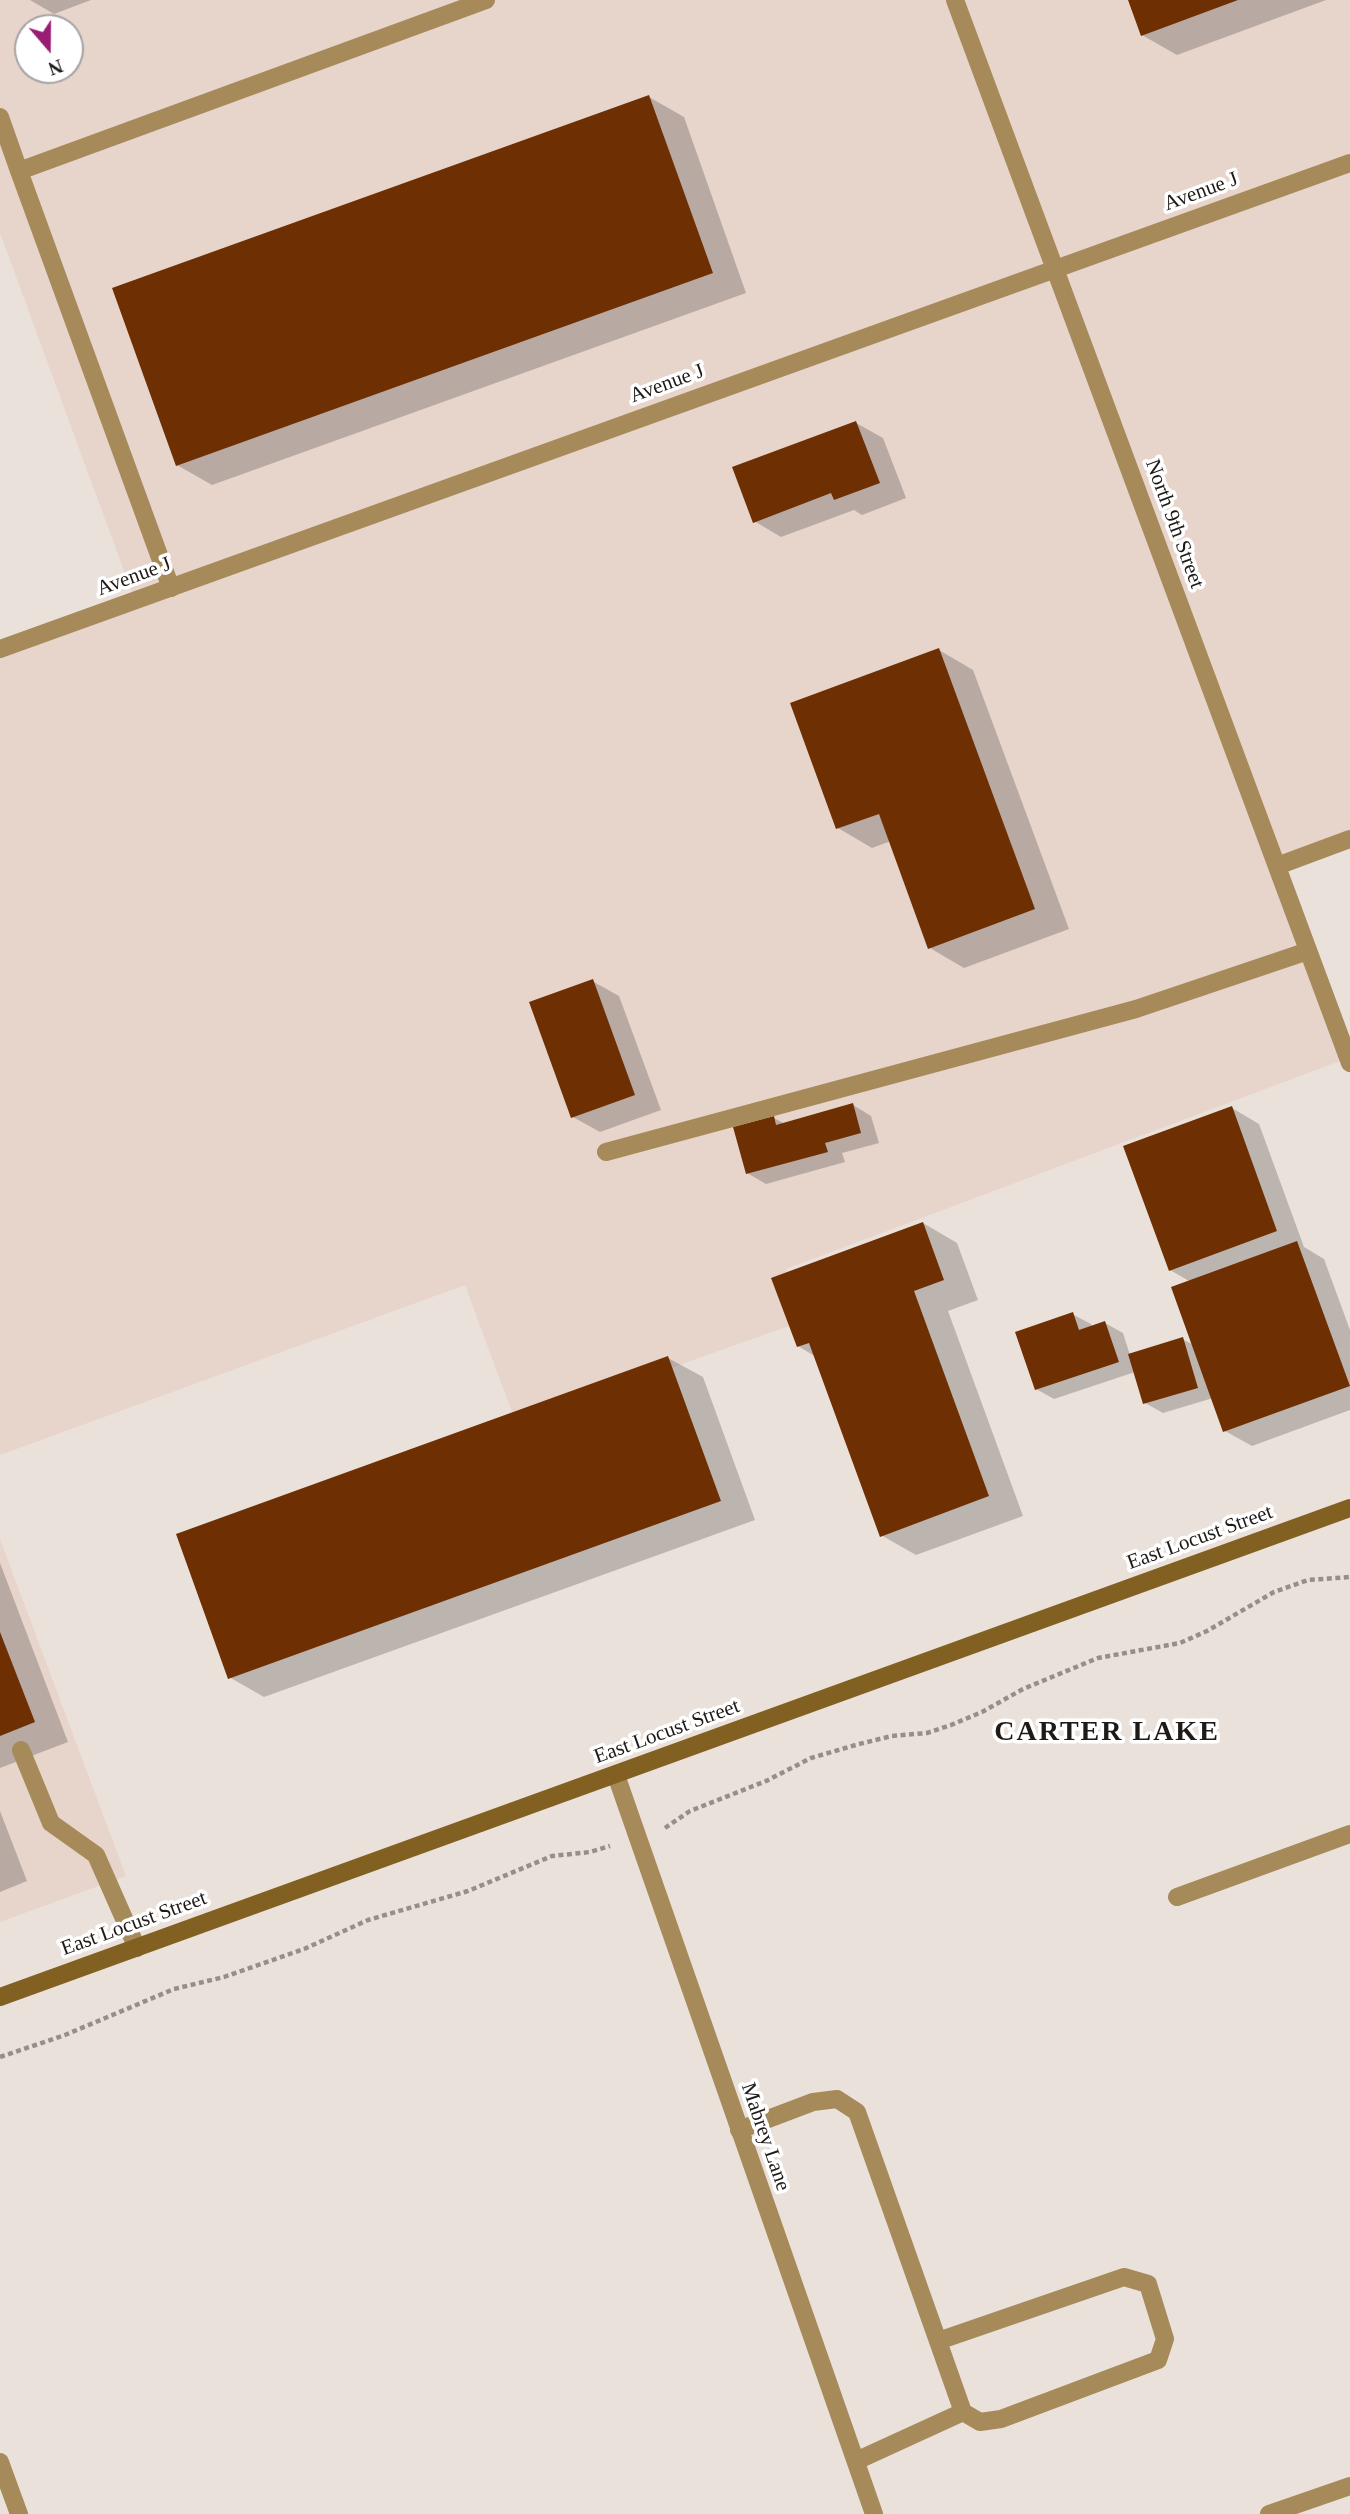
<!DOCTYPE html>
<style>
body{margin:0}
#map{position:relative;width:1350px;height:2514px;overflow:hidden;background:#ebe1db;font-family:Georgia,serif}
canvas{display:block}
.north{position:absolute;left:14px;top:14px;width:70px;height:70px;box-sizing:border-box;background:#fff;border:2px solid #a5a3a3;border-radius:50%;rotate:160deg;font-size:19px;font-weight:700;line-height:28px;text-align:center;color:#1d1a18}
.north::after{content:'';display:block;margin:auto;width:24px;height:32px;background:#9a1d74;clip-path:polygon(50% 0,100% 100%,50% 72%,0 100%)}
</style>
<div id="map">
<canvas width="1350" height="2514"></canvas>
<div class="north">N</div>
</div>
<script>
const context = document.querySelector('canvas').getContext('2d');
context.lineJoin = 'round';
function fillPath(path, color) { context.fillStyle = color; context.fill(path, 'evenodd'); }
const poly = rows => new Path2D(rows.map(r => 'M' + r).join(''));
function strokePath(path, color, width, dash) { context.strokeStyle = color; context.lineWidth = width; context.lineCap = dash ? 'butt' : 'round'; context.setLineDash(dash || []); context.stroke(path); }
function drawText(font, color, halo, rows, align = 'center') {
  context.font = font + ' Georgia,serif'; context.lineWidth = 7; context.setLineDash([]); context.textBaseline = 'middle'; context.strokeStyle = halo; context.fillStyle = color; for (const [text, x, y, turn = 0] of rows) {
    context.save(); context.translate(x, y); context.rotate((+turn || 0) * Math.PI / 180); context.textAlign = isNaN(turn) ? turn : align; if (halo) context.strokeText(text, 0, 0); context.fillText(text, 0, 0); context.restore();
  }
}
const built = poly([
 [0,0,1350,0,1350,839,1277,866,1348,1058,786,1269,803,1321,516,1423,465,1285,0,1455,0,649,135,601,0,233],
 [28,28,70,28,70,70,28,70],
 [0,1539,126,1876,0,1922]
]);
const shadow = poly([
 [30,0,91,0,54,14],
 [1129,0,1326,0,1177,55,1142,35],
 [649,97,684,117,746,293,212,485,177,465],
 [856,423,883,438,906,498,862,515,854,510,781,537,754,521],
 [939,650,973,670,1069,929,964,968,930,948,891,841,872,848,838,828],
 [592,981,619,996,661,1110,600,1132,573,1117],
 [853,1105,871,1116,879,1143,842,1153,845,1162,766,1184,747,1173,774,1118,785,1124],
 [1232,1108,1259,1124,1304,1247,1324,1259,1350,1330,1350,1410,1252,1446,1225,1431,1213,1398,1163,1413,1145,1403,1135,1372,1054,1399,1036,1389,1072,1314,1091,1324,1092,1327,1105,1323,1123,1333,1130,1355,1182,1339,1194,1345,1191,1282,1170,1270],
 [923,1223,957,1243,978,1300,948,1311,1023,1516,916,1555,881,1535,816,1357,798,1346],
 [668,1358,703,1377,755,1520,264,1697,229,1677],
 [0,1563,68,1742,0,1768],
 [0,1811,27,1881,0,1892]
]);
const building = poly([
 [1128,0,1238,0,1141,36],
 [649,95,713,273,176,466,112,288],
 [856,421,880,483,834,500,831,493,753,523,732,467],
 [939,648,1035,909,928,949,879,814,836,829,790,703],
 [593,979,635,1095,571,1118,529,1002],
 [853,1103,861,1133,825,1143,828,1152,746,1174,733,1127,774,1116,776,1125],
 [1232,1106,1277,1231,1169,1271,1123,1146],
 [923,1222,944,1280,914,1291,989,1496,880,1537,809,1343,797,1347,771,1278],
 [1297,1241,1350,1386,1223,1432,1171,1287],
 [1073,1312,1079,1330,1105,1321,1119,1362,1035,1390,1015,1332],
 [1183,1337,1198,1388,1143,1404,1128,1354],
 [668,1356,721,1501,228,1679,176,1534],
 [0,1632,35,1722,0,1736]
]);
const path = poly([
 [665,1828,690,1811,766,1781,811,1758,859,1744,892,1736,927,1733,951,1725,982,1712,1023,1689,1098,1658,1180,1643,1207,1631,1274,1592,1308,1580,1350,1577],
 [0,2057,65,2035,174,1989,224,1977,304,1949,368,1920,468,1891,552,1856,590,1852,610,1846]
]);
const service = poly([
 [0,117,19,171],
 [171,588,19,171,486,0],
 [606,1152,1136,1009,1308,951],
 [21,1750,51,1823,96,1855,137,1948],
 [1177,1897,1350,1834],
 [739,2130,813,2102,837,2099,857,2112,963,2412,980,2422,1001,2419,1158,2360,1165,2339,1148,2284,1124,2277,938,2341],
 [856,2461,963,2412],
 [0,2462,19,2514],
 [1269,2514,1350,2486]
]);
const minor = poly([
 [955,0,1350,1063],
 [0,649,1350,163],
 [1277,866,1350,839],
 [616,1775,874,2514]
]);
const secondary = poly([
 [0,1997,1350,1508]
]);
const streetNames = [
 ["Avenue J",1201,192,-20],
 ["Avenue J",667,384,-20],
 ["North 9th Street",1174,524,70],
 ["Avenue J",134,577,-20],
 ["East Locust Street",1200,1538,-20],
 ["East Locust Street",667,1732,-20],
 ["East Locust Street",134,1924,-20],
 ["Mabrey Lane",765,2137,71]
];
const districtNames = [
 ["CARTER LAKE",1107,1733]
];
fillPath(built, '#e7d4cb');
fillPath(shadow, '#0003');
fillPath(building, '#6e2f02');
strokePath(path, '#958e8a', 4.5, [5, 3.5]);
strokePath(service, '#a68a5a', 18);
strokePath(minor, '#a68a5a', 18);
strokePath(secondary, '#816022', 18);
drawText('21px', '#1d1a18', '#fff', streetNames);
context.letterSpacing = '2px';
drawText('bold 28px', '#1d1a18', '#fff', districtNames);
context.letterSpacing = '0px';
</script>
